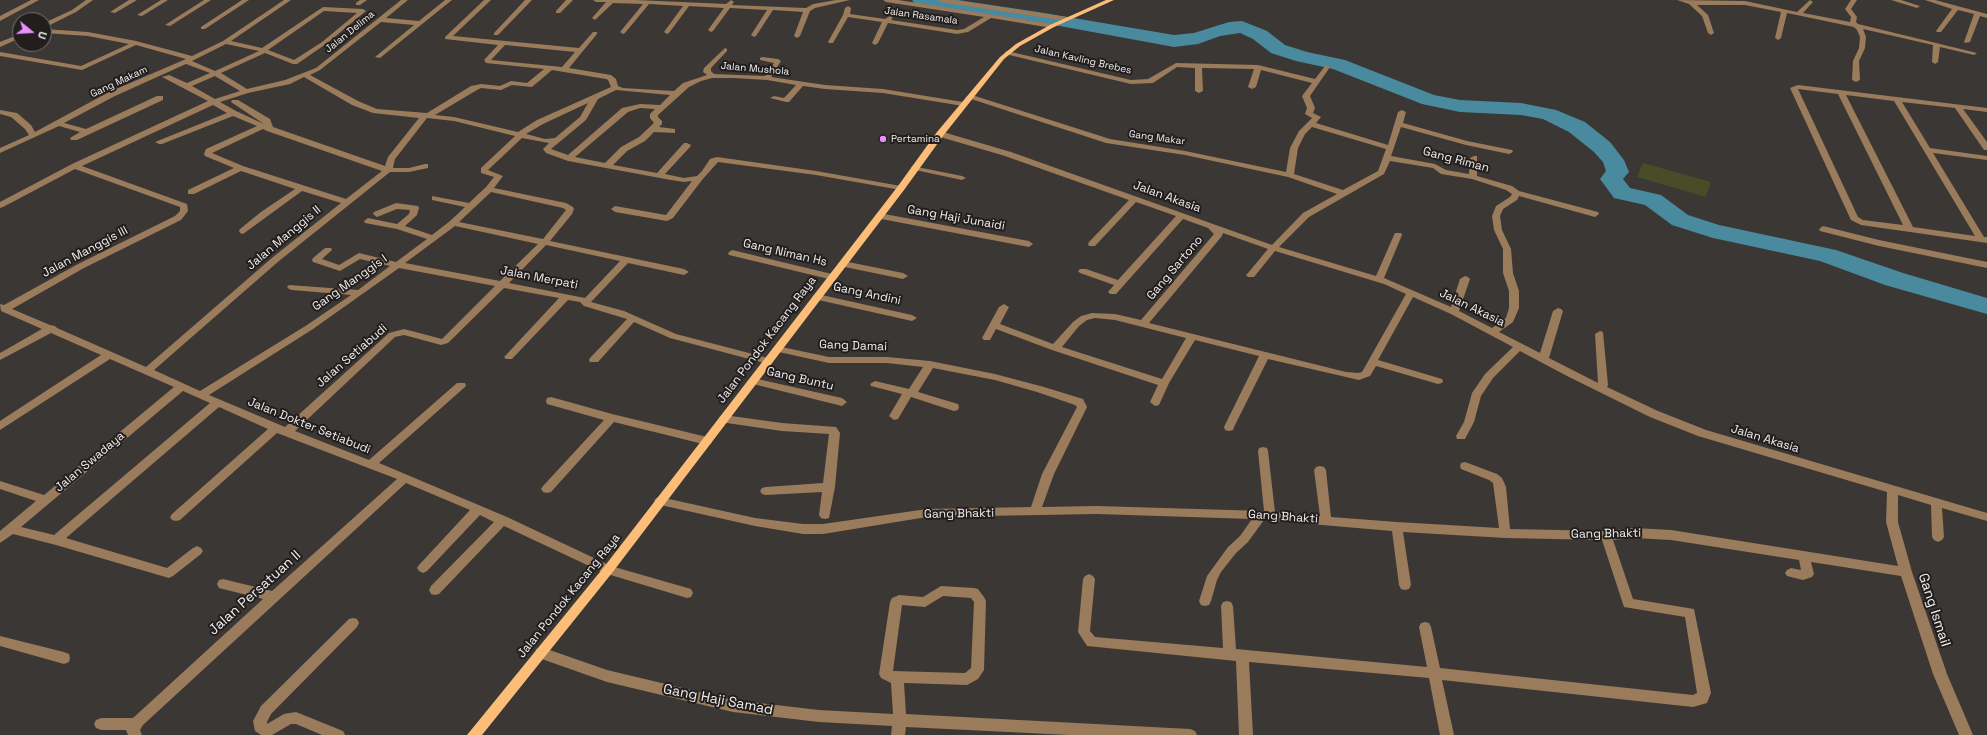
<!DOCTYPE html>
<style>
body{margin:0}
#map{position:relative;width:1987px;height:735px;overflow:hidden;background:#3b3734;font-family:"Space Grotesk",sans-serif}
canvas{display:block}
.north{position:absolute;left:12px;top:12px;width:40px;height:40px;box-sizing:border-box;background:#211e1d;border:1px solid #757170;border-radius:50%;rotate:108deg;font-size:11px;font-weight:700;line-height:16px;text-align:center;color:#f2eeed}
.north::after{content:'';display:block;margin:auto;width:14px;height:18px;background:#ea8dfd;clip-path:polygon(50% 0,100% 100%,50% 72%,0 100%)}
</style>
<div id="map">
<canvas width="1987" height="735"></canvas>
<div class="north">U</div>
</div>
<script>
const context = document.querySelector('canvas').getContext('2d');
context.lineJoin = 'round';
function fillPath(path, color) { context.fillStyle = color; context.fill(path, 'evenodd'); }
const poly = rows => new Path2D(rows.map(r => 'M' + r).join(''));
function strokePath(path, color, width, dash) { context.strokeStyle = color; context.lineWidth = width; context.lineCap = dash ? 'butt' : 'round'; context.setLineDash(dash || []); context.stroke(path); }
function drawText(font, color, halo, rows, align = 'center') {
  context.font = font + ' "Space Grotesk",sans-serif'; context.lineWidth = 4; context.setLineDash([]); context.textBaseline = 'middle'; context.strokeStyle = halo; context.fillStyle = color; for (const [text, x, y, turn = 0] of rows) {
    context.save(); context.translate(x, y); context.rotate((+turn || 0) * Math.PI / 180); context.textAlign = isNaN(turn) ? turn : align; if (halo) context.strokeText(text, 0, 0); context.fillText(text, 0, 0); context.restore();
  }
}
const green = poly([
 [1643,163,1711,182,1706,197,1637,177]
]);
const river = poly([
 [912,0,958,0,1038,12,1174,35,1194,33,1229,22,1242,21,1267,31,1285,45,1307,52,1345,60,1434,95,1460,100,1521,103,1556,110,1585,122,1610,142,1624,160,1629,172,1623,179,1630,188,1661,195,1688,215,1719,225,1836,250,1903,273,1987,298,1987,314,1885,285,1820,261,1713,238,1672,225,1645,205,1614,198,1600,179,1606,171,1603,162,1594,152,1569,132,1543,119,1521,115,1460,112,1422,104,1333,69,1296,61,1271,53,1253,39,1240,33,1220,36,1198,44,1174,47,1038,22,921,5,915,4,912,0]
]);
const minor = poly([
 [31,0,39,0,0,21,0,16,31,0],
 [86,0,93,0,76,12,44,28,44,23,72,10,86,0],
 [129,0,137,0,115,13,110,12,129,0],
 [161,0,168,0,142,16,137,15,161,0],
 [204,0,211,0,170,26,165,25,204,0],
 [242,0,249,0,205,29,201,29,201,27,242,0],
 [284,0,291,0,231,41,262,48,323,7,363,9,366,11,326,44,297,64,293,64,265,53,221,73,247,89,285,80,316,68,401,0,408,0,386,18,419,21,445,0,452,0,380,58,375,57,414,25,381,22,320,70,310,75,358,101,377,109,427,113,471,86,481,84,500,86,511,81,527,83,544,69,486,63,484,60,498,45,445,39,445,37,484,0,491,0,453,36,579,48,593,32,597,32,597,34,569,68,611,75,616,79,618,86,623,88,674,91,683,83,707,75,703,72,704,68,725,48,727,49,727,51,711,68,711,71,714,74,765,76,774,63,760,60,760,58,762,57,778,59,781,61,771,77,825,85,883,89,963,102,967,104,963,106,883,93,825,89,803,86,789,102,786,102,770,98,774,96,784,98,796,85,767,80,733,78,712,78,701,81,689,87,658,115,658,117,662,121,662,124,659,127,675,129,675,133,654,132,645,141,627,151,613,165,657,173,684,143,687,143,691,145,690,147,665,174,684,178,697,176,702,171,710,159,717,157,816,171,901,186,905,188,901,190,816,175,718,162,702,180,673,218,667,221,615,212,611,209,615,206,666,215,692,181,684,182,671,180,568,161,546,153,543,149,549,143,522,138,488,170,503,176,494,188,566,203,573,207,574,209,572,214,550,241,684,269,689,272,684,275,628,263,591,302,624,311,676,334,772,359,773,361,772,363,768,364,670,338,634,322,598,362,590,362,589,360,590,358,627,319,584,306,580,302,568,300,512,359,506,359,504,357,506,355,559,298,504,288,448,343,441,345,404,335,395,337,295,431,369,460,457,383,465,383,466,385,465,387,379,463,507,517,611,566,691,589,693,593,691,597,687,598,604,573,504,526,439,594,435,595,431,594,429,590,431,586,494,522,480,515,427,571,423,573,419,571,417,568,419,565,470,510,406,483,143,725,140,730,142,735,128,735,126,730,101,730,96,728,94,724,96,720,101,718,133,718,263,599,219,588,217,584,219,580,223,579,272,591,397,479,277,433,180,520,176,521,172,520,170,517,172,514,268,429,219,407,66,538,167,568,193,548,197,546,201,548,203,551,201,554,173,576,169,578,56,545,13,534,0,543,0,531,36,501,0,489,0,481,44,495,174,387,110,359,0,430,0,421,101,355,51,333,0,360,0,353,42,329,1,311,0,304,4,305,78,264,175,216,180,211,180,207,75,169,3,207,0,208,0,202,72,164,208,101,162,77,169,75,187,83,210,73,186,64,115,96,64,123,86,129,157,96,163,96,163,100,77,140,71,140,70,138,80,132,59,126,0,153,0,148,29,135,25,129,11,117,0,114,0,110,17,113,31,125,35,132,109,92,186,59,136,45,82,70,0,56,0,52,81,66,129,44,88,36,44,33,44,29,88,32,136,41,192,56,223,41,284,0],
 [324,11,357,13,322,42,294,60,268,50,324,11],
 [226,44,259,51,215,71,192,61,226,44],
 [505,45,575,52,562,67,491,60,505,45],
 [552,70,606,79,608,80,611,87,537,120,518,132,454,117,435,115,477,90,481,88,501,90,512,85,532,87,552,70],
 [215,76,240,91,215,99,192,86,215,76],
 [304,77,352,105,373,113,419,118,388,157,385,166,273,127,270,119,238,100,232,100,231,102,264,124,236,111,220,102,248,93,290,84,304,77],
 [616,90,670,95,660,105,640,104,622,108,568,155,551,149,586,120,598,99,616,90],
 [588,103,580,117,555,138,545,139,526,134,543,124,588,103],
 [213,105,227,113,155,142,159,144,162,144,233,116,257,126,206,149,204,154,205,156,234,168,188,190,188,194,194,194,241,171,295,189,261,212,240,229,239,231,240,233,243,234,302,191,341,203,273,257,146,367,57,328,55,326,50,325,12,309,84,268,181,220,188,211,187,204,82,166,213,105],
 [640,108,655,109,650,114,650,118,654,123,639,137,621,147,605,163,575,157,628,112,640,108],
 [427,118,454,121,515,136,481,168,481,173,494,177,486,187,469,203,432,196,432,200,465,207,450,221,432,235,405,226,417,215,419,208,418,206,396,203,374,212,373,214,377,217,397,209,410,210,409,214,397,224,368,218,364,221,365,223,397,229,427,239,396,262,359,253,339,265,322,259,332,250,331,248,325,248,313,258,312,260,313,262,340,271,360,259,390,266,358,290,289,285,287,287,289,289,292,290,351,295,307,325,200,391,154,370,279,261,390,172,409,172,428,168,428,164,425,164,409,168,393,168,395,159,427,118],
 [263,129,267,131,382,171,346,199,243,166,212,153,263,129],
 [491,192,563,208,566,210,543,239,459,222,491,192],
 [455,226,538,244,500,281,405,263,455,226],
 [546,245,620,261,585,298,509,283,546,245],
 [399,268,495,286,442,339,404,329,389,333,285,427,209,395,313,329,399,268],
 [183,391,210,403,54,535,21,527,183,391],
 [360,0,367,0,360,5,356,5,356,3,360,0],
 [525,0,532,0,498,35,494,35,494,33,525,0],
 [566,0,573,0,560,13,556,13,556,11,566,0],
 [593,0,636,0,726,4,731,0,734,2,732,5,806,8,813,4,836,0,850,0,815,8,810,11,800,36,797,38,794,36,803,12,773,10,756,36,754,37,751,35,767,10,730,8,713,31,711,32,708,30,724,8,689,6,669,33,667,34,664,32,683,6,649,4,625,33,623,34,620,32,643,4,613,3,595,20,592,18,606,2,596,2,593,0],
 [883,0,898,0,1052,24,1055,26,1052,28,991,18,968,32,957,34,888,23,878,43,875,45,872,43,882,22,848,17,833,43,829,43,828,42,843,15,845,8,848,6,851,8,850,14,885,19,890,16,893,18,891,20,957,30,964,29,984,17,886,2,883,0],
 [938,0,954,0,1067,17,1070,19,1067,21,941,2,938,0],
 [1677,0,1745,1,1797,12,1810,0,1813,2,1803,13,1850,22,1851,17,1845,9,1851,0,1857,0,1851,9,1857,17,1856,22,1858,24,1977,53,1974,55,1940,47,1938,62,1935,64,1932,62,1933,45,1863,29,1866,37,1865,48,1859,61,1860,80,1856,82,1852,80,1853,61,1859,48,1860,37,1857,30,1854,27,1787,13,1781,38,1778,40,1775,38,1781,12,1745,5,1697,5,1708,15,1714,33,1711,35,1708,33,1702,16,1689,4,1677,0],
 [1891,0,1901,0,1920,6,1917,8,1891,0],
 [1925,0,1935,0,1987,14,1987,18,1980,16,1970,42,1965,43,1964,42,1974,14,1958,10,1941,32,1937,32,1936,31,1952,9,1925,0],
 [20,34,20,38,0,47,0,42,20,34],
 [1007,51,1131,80,1148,79,1176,63,1258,65,1315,79,1325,66,1327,65,1330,67,1310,96,1315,108,1313,113,1321,117,1316,123,1388,145,1398,112,1402,110,1406,112,1403,123,1467,141,1512,150,1513,152,1509,154,1466,145,1401,127,1391,156,1435,164,1446,170,1469,174,1470,158,1474,156,1477,156,1477,176,1512,186,1519,191,1598,212,1599,214,1595,217,1519,196,1517,200,1503,209,1500,216,1502,230,1511,249,1513,273,1519,291,1519,308,1513,322,1499,332,1540,353,1553,311,1558,308,1561,309,1563,311,1549,358,1598,383,1595,334,1600,331,1603,332,1608,385,1607,387,1658,411,1706,430,1987,513,1987,521,1942,508,1944,537,1942,540,1938,542,1934,540,1932,537,1931,505,1898,495,1898,522,1912,572,1947,674,1973,735,1959,735,1933,674,1901,576,1811,562,1814,574,1812,577,1803,580,1787,576,1785,573,1787,570,1791,568,1801,570,1799,560,1671,540,1634,538,1613,540,1633,599,1694,609,1711,693,1707,703,1693,707,1442,680,1454,735,1440,735,1429,678,1249,662,1253,735,1239,735,1236,661,1087,646,1078,632,1083,579,1085,576,1089,574,1093,576,1095,579,1090,631,1095,637,1223,648,1221,606,1223,602,1227,601,1231,602,1233,606,1236,649,1427,667,1419,627,1421,623,1425,622,1429,623,1431,627,1440,668,1693,695,1697,693,1685,617,1624,607,1602,540,1505,538,1403,532,1411,585,1409,589,1405,590,1401,589,1399,585,1392,531,1264,520,1248,542,1236,553,1221,572,1217,580,1211,601,1209,605,1205,606,1201,605,1199,601,1207,576,1228,547,1240,536,1252,519,1097,514,927,517,823,534,803,534,755,526,656,504,654,501,656,498,660,497,755,518,803,524,823,524,927,509,1031,507,1042,474,1077,407,1075,405,1037,392,995,380,933,368,918,392,958,404,959,407,958,410,954,411,911,397,898,419,894,420,889,416,902,394,871,386,870,384,875,381,909,389,923,367,887,363,829,363,774,351,772,349,777,346,829,357,887,357,930,361,995,374,1044,387,1083,399,1087,407,1054,474,1042,507,1097,506,1264,511,1258,451,1259,448,1263,447,1267,448,1268,451,1275,512,1320,516,1314,470,1316,467,1320,466,1324,467,1326,470,1331,517,1397,522,1499,528,1493,483,1489,480,1461,469,1460,466,1461,463,1465,462,1497,474,1502,478,1506,487,1510,529,1606,531,1634,528,1671,530,1898,566,1886,522,1887,492,1698,436,1650,417,1567,376,1520,351,1493,378,1481,396,1474,422,1465,439,1457,439,1456,436,1464,422,1472,393,1485,374,1513,347,1451,314,1413,297,1378,360,1442,379,1443,381,1442,383,1438,384,1376,366,1370,376,1359,380,1268,359,1234,427,1233,430,1229,431,1225,430,1224,427,1259,356,1195,340,1169,383,1159,405,1155,406,1150,402,1158,385,1052,350,996,329,990,340,984,340,982,338,999,307,1004,304,1009,307,1000,324,1053,344,1073,322,1081,316,1092,313,1115,314,1141,320,1214,234,1208,228,1183,219,1116,294,1110,294,1108,292,1114,285,1080,273,1078,271,1080,269,1086,269,1118,280,1176,216,1136,202,1095,246,1089,246,1088,244,1089,242,1129,200,1005,156,937,136,937,132,943,132,1011,152,1272,245,1303,213,1337,194,1288,177,1185,155,1106,143,965,97,972,95,1110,139,1185,151,1286,172,1290,148,1299,131,1312,118,1305,114,1307,108,1302,96,1312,83,1261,70,1256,87,1252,89,1248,87,1254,69,1202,68,1203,91,1199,93,1195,91,1195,68,1177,67,1153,83,1131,84,1005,54,1005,52,1007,51],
 [1312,127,1386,149,1378,171,1343,190,1294,174,1298,148,1305,134,1312,127],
 [1390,161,1433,168,1441,174,1472,179,1506,190,1512,194,1510,197,1496,206,1492,216,1494,230,1503,249,1503,273,1509,291,1509,308,1506,318,1492,328,1459,311,1470,279,1468,277,1465,276,1460,279,1451,307,1384,278,1402,235,1401,233,1395,233,1394,235,1376,276,1279,247,1309,217,1384,174,1390,161],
 [1223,233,1268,249,1248,273,1246,275,1248,277,1254,277,1275,251,1384,284,1406,294,1362,372,1358,373,1346,372,1149,323,1222,236,1223,233],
 [1095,318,1115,320,1186,338,1162,379,1062,347,1079,326,1087,320,1095,318],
 [1798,85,1987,108,1987,112,1963,109,1987,142,1987,150,1984,150,1955,108,1902,102,1930,148,1987,156,1987,160,1933,153,1984,237,1987,237,1987,243,1861,225,1851,220,1790,88,1798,85],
 [1798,89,1838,94,1903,225,1863,220,1858,217,1798,89],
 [1846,95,1894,101,1975,236,1913,227,1846,95],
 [912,166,962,176,966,178,962,180,915,170,911,168,912,166],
 [879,213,1029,241,1033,244,1029,247,876,218,876,214,879,213],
 [1823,226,1879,240,1987,262,1987,268,1879,246,1820,231,1819,229,1823,226],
 [732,250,836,275,838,277,833,280,729,255,728,253,732,250],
 [843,261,903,273,908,276,903,279,840,266,839,264,843,261],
 [817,294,912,315,917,318,912,321,814,299,812,297,814,295,817,294],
 [753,378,842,398,847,402,842,406,749,383,748,381,749,379,753,378],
 [551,397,612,414,707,437,711,438,712,441,711,444,707,445,614,422,551,492,547,493,543,492,541,489,543,486,604,420,547,404,546,401,547,398,551,397],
 [724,415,782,423,836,427,840,433,835,487,829,518,825,519,821,518,819,515,822,492,766,495,762,494,760,491,762,488,766,487,823,483,829,434,782,431,720,422,719,419,720,416,724,415],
 [941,586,974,588,978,589,984,597,986,601,984,670,978,679,967,685,904,683,906,714,1190,729,1195,731,1197,735,1069,735,906,727,905,735,891,735,892,726,819,722,733,712,607,682,536,657,535,653,536,649,541,647,607,670,733,700,819,710,893,714,891,683,881,678,879,674,890,602,892,598,899,595,923,597,941,586],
 [943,596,971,598,974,602,971,668,965,673,893,671,902,605,925,607,943,596],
 [353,618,357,619,359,623,357,627,271,714,267,722,267,724,284,714,296,712,343,731,345,735,322,735,296,724,291,724,272,735,261,735,255,731,253,721,261,706,349,619,353,618],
 [0,636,64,652,69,654,70,658,69,662,64,664,0,646,0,636]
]);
const major = poly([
 [1106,0,1114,0,1054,27,1020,46,1004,59,943,136,904,190,612,573,482,735,467,735,604,567,898,186,937,132,1000,57,1016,44,1050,25,1106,0]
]);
const markers = [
 [883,139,4,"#ea8dfd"]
];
const farStreetnames = [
 ["Jalan Rasamala",921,16,8],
 ["Jalan Delima",350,32,-39],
 ["Jalan Kavling Brebes",1083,60,13],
 ["Jalan Mushola",755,69,5],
 ["Gang Makam",119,82,-25],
 ["Gang Makar",1157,138,8]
];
const farPoinames = [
 ["Pertamina",891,139]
];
const streetNames = [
 ["Gang Riman",1456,160,15],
 ["Jalan Akasia",1167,197,20],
 ["Gang Haji Junaidi",956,218,10],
 ["Jalan Manggis II",284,238,-40],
 ["Jalan Manggis III",85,252,-28],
 ["Gang Niman Hs",785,253,13],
 ["Gang Sartono",1175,268,-50],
 ["Jalan Merpati",539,278,11],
 ["Gang Manggis I",350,283,-35],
 ["Gang Andini",867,294,12],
 ["Jalan Akasia",1472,308,26],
 ["Jalan Pondok Kacang Raya",767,340,-53],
 ["Gang Damai",853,346,2],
 ["Jalan Setiabudi",352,356,-41],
 ["Gang Buntu",800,379,13],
 ["Jalan Dokter Setiabudi",309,426,22],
 ["Jalan Akasia",1765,439,17],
 ["Jalan Swadaya",90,462,-40],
 ["Gang Bhakti",959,514,-1],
 ["Gang Bhakti",1283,517,4],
 ["Gang Bhakti",1606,534,-1],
 ["Jalan Pondok Kacang Raya",569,596,-51]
];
const nearStreetnames = [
 ["Jalan Persatuan II",255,593,-42],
 ["Gang Ismail",1934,610,72],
 ["Gang Haji Samad",718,700,11]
];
fillPath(green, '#494c27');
fillPath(river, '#4a8a9e');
fillPath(minor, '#9a7b5b');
fillPath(major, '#fcbd79');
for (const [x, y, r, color] of markers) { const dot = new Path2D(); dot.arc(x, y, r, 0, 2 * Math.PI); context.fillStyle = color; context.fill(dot); strokePath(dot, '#211e1d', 1.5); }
drawText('10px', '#f2eeed', '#211e1d', farStreetnames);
drawText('10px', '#f2eeed', '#211e1d', farPoinames, 'left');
drawText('12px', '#f2eeed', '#211e1d', streetNames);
drawText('14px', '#f2eeed', '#211e1d', nearStreetnames);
</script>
